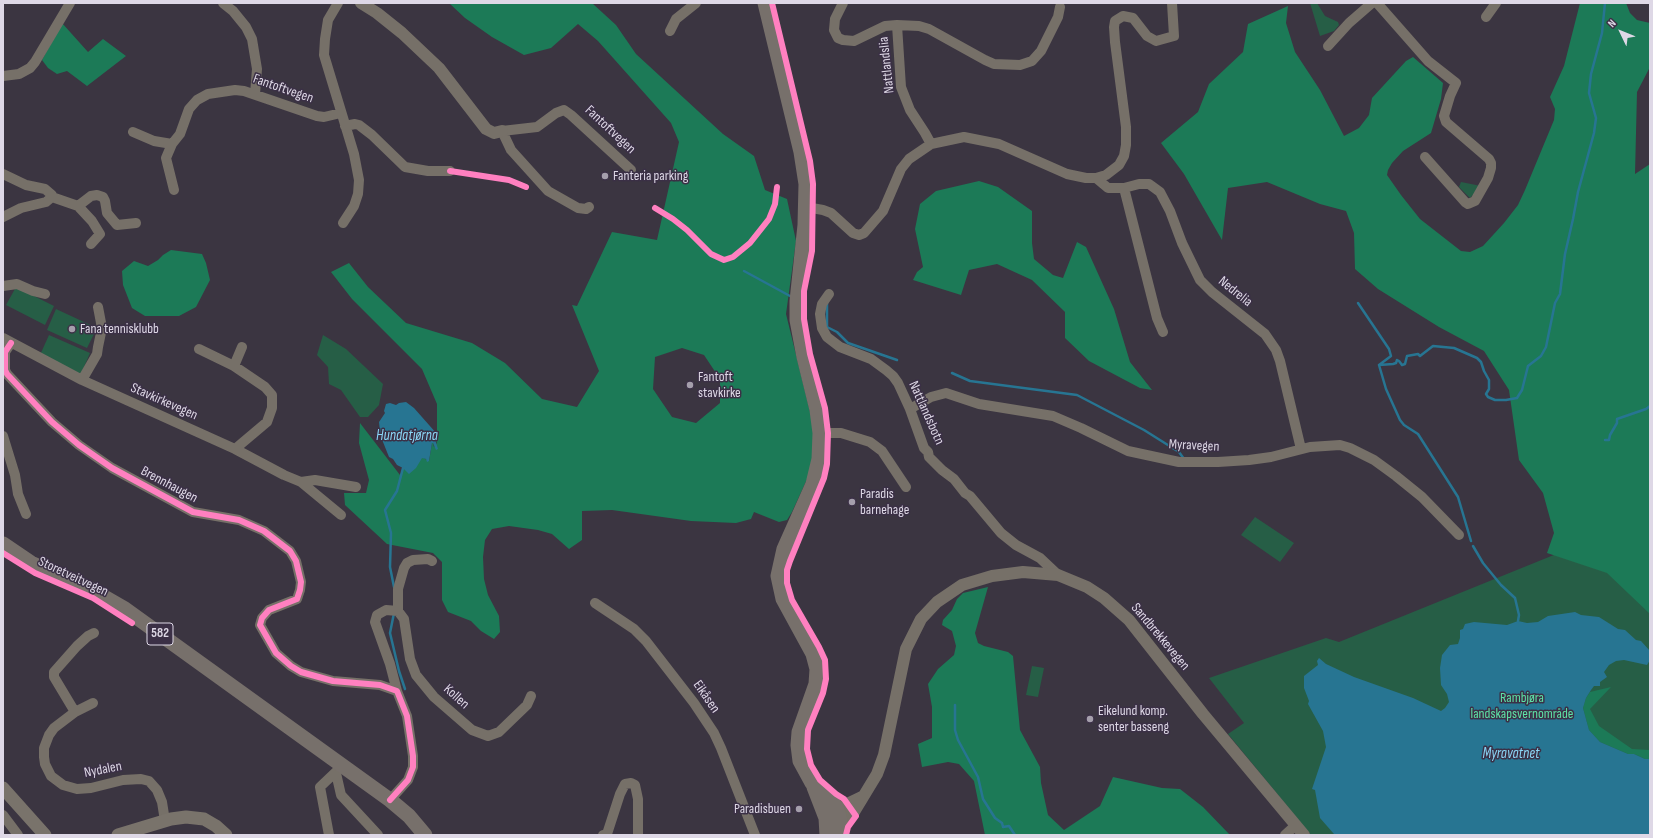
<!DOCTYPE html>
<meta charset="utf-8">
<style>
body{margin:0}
#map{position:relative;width:1653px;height:838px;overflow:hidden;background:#3b3541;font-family:"Sofia Sans Condensed",sans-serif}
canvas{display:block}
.frame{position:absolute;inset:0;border:4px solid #ded8e6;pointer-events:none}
.north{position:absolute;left:1601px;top:12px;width:40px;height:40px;-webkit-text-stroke:3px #3b3046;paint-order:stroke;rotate:313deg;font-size:11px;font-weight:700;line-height:16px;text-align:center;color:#ded8e6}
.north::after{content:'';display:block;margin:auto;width:14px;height:18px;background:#ded8e6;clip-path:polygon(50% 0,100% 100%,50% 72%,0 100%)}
</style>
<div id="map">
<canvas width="1653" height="838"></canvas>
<div class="frame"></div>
<div class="north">N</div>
</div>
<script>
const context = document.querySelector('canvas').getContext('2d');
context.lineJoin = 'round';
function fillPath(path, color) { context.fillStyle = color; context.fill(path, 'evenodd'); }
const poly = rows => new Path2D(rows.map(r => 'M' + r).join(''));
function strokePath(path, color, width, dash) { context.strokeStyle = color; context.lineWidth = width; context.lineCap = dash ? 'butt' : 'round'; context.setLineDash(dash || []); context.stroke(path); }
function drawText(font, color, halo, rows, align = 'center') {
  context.font = font + ' "Sofia Sans Condensed",sans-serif'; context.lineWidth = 3; context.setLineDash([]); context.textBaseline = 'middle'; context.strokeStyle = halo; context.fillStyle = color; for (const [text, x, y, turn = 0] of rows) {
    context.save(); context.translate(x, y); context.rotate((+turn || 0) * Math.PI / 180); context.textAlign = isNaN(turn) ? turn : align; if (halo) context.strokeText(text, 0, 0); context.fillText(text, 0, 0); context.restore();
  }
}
const green = poly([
 [1310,3,1317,3,1325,16,1338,22,1339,25,1334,31,1320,36],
 [1461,182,1481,186,1470,198,1459,187],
 [1650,216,1650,835,1311,835,1228,734,1244,723,1209,678,1326,638,1339,642,1576,546],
 [16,287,54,306,45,325,6,305],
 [56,309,97,328,87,348,47,330],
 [49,335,90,353,81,374,40,355],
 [323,335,346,349,383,384,379,405,368,417,360,417,341,390,329,384,328,367,317,355],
 [1255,517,1294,543,1280,562,1241,535],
 [1032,666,1044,668,1038,697,1026,695]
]);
const forest = poly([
 [449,3,592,3,616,25,636,54,723,134,754,156,765,190,787,199,796,241,786,314,814,428,812,459,808,477,792,512,787,520,779,522,754,512,751,519,736,523,691,521,612,510,582,511,582,540,569,549,552,534,538,530,509,526,492,529,485,540,483,557,484,579,488,595,499,616,500,632,494,639,481,631,471,621,448,612,442,600,442,562,433,553,387,544,345,505,344,493,366,493,369,480,359,443,360,423,400,475,403,468,422,457,429,461,432,443,433,443,434,447,437,443,435,439,437,434,437,404,422,369,352,299,331,272,349,263,368,287,406,323,472,343,505,363,542,399,577,407,599,371,572,305,577,306,612,232,657,240,679,142,671,123,598,41,578,24,551,48,524,55,492,37,465,18],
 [682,348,704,355,720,379,720,403,696,423,672,417,653,389,655,357],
 [1580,3,1626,3,1630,13,1637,20,1650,23,1650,67,1637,92,1635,174,1650,164,1650,614,1607,573,1547,553,1554,533,1543,493,1519,460,1509,390,1484,351,1439,327,1378,289,1355,269,1354,233,1346,211,1320,204,1267,182,1228,188,1222,240,1184,174,1161,143,1198,112,1209,84,1243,52,1248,24,1288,6,1286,23,1295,52,1320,90,1344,136,1359,128,1369,115,1372,98,1406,61,1413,57,1443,83,1441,99,1431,133,1403,151,1392,163,1388,170,1387,175,1401,195,1420,219,1461,251,1470,252,1483,246,1504,223,1518,205,1525,190,1554,120,1555,109,1550,97,1564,66],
 [62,23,88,52,103,39,126,56,87,86,67,71,57,74,48,68,42,60],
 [979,181,998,187,1032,211,1032,243,1034,259,1053,275,1063,278,1077,242,1086,247,1114,309,1130,362,1152,390,1140,388,1089,361,1065,338,1065,312,1032,280,997,264,969,270,961,295,913,280,917,272,923,267,915,229,920,204,936,191],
 [171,250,202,254,206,263,210,280,196,307,179,316,145,316,132,308,123,285,122,271,134,261,148,266,158,260,163,255],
 [988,587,975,633,978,643,984,646,1008,652,1013,656,1020,730,1040,767,1041,783,1048,815,1064,830,1100,806,1113,777,1162,788,1180,789,1203,807,1230,835,985,835,974,781,959,764,948,762,922,767,918,744,932,738,932,707,928,684,938,669,954,655,956,646,952,631,942,625,943,620,952,610,957,599,963,593],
 [1611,687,1590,709,1599,726,1632,749,1650,750,1650,759,1645,759,1634,754,1628,754,1600,742,1589,730,1583,708,1586,698,1590,692]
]);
const water = poly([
 [406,402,414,408,437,434,435,439,438,449,436,450,433,443,432,443,429,461,427,462,426,459,422,458,416,468,409,474,403,468,397,465,393,459,389,457,381,437,377,434,380,432,379,422,385,413,384,411,386,404,390,403,396,405,399,403],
 [1575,612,1581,615,1599,617,1618,629,1625,630,1636,640,1641,641,1650,651,1650,660,1647,665,1624,660,1616,661,1609,665,1604,672,1607,677,1600,682,1600,686,1594,686,1591,690,1586,698,1583,708,1589,730,1600,742,1628,754,1634,754,1645,759,1650,759,1650,835,1343,835,1334,834,1320,818,1315,790,1312,789,1326,747,1323,731,1308,704,1309,701,1304,688,1304,676,1318,665,1317,661,1319,658,1326,664,1354,677,1413,698,1441,711,1445,708,1449,702,1447,694,1441,685,1440,668,1442,655,1450,645,1458,644,1460,638,1460,630,1463,629,1465,624,1474,622,1507,625,1518,621,1527,623,1538,622,1548,616]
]);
const stream = poly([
 [744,271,790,296],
 [827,302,827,327,837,332,848,343,897,360],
 [1358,303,1389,349,1391,356,1379,365],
 [952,373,970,381,1077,395,1144,430,1179,452,1184,459],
 [1605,440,1609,440,1610,435,1617,423,1617,419,1646,409,1650,406],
 [1471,541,1458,497,1418,434,1404,425,1400,420,1386,389,1379,365,1393,364,1396,363,1397,360,1399,361,1402,365,1405,364,1407,356,1418,354,1420,356,1433,346,1454,348,1477,358,1481,362,1484,371,1489,380,1489,389,1486,394,1488,397,1495,400,1506,400,1517,398,1522,390,1528,366,1541,356,1546,347,1555,303,1560,294,1565,254,1573,219,1578,192,1594,133,1596,118,1589,93,1591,74,1602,33,1605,3],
 [1473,546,1483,563,1501,585,1515,598,1519,615,1518,621],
 [394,587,390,567,391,533,385,510,397,491,403,468],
 [394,613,390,633,399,671,405,689],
 [955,705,955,730,958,740,978,777,983,799,995,818,1002,823,1003,827,1009,826,1015,835]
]);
const minor = poly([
 [223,3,233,11,246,27,252,39,257,69,255,94],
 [338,3,328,20,325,39,324,55,354,154,359,180,358,194,354,206,343,223],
 [843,3,835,19,834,30,838,38,843,40,854,41,885,26,897,25],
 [1377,3,1428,61,1456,83,1450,96,1444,116,1446,122,1489,159,1491,163,1491,168,1488,178,1475,201,1468,204,1465,202,1425,157],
 [1486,17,1496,3],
 [670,31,676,19,696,3],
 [1328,46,1349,23,1372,3],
 [3,76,19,74,30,68,35,62,70,3],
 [345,126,355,124,359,125,372,135,405,167,428,171,450,171],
 [133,132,154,141,172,144],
 [931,144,925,133,910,110,901,87,897,25,919,26,929,29,985,60,994,64,1020,65,1032,61,1041,51,1058,17,1060,7],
 [3,174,26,185,45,189,52,195,52,197,46,202,21,208,3,217],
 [1096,178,1108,188,1124,188,1139,184,1149,184,1160,192,1170,211,1182,243,1200,280,1212,292,1265,334,1276,350,1280,361,1301,449],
 [1124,188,1157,318,1163,332],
 [174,190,166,158,172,144,180,134,189,109,197,100,208,94,235,90,244,91,317,116,324,117,341,113],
 [52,197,78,206,92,221,100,234,91,244],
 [78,206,91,196,97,195,103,197,105,201,107,213,117,225,136,223],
 [589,207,586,209,578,208,548,191,511,150,502,131,537,127,556,113,564,110,571,115,631,170],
 [806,207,823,210,831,213,853,233,859,235,864,233,883,211,901,169,909,159,931,144,964,137,999,144,1067,174,1086,178,1096,178,1106,175,1119,165,1124,156,1126,145,1126,127,1115,42,1114,27,1115,21,1123,16,1133,18,1147,36,1156,41,1174,36,1172,3],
 [3,286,17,284,33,291,45,294],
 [829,294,822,304,820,314,822,328,827,337,840,347,871,359,886,370,893,376,898,383,910,409,924,448,928,452,929,457,942,470,954,479,965,493,970,496,1001,533,1016,545,1040,558,1058,575],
 [3,338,82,380,235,449,284,475,301,482,341,515],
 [11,343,5,352,5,370,7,374,52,422,79,445,112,468,193,512,239,520,264,531,290,551,296,561,301,582,300,590,297,599,269,610,262,618,260,625,276,653,291,666,301,672,333,681,380,685,397,691,407,716,413,756,413,767,408,780,390,800],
 [199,349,234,366,265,387,272,395,272,408,267,422,235,449],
 [234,366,242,347],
 [82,380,97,354,98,347,102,328,98,307],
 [910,409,931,397,946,393,979,404,1053,416,1081,428,1128,451,1179,462,1218,462,1249,460,1271,457,1310,447,1340,445,1350,448,1374,460,1396,476,1422,497,1459,535],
 [820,433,841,433,870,442,882,451,906,487],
 [3,436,15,475,18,494,26,514],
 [301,482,315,480,356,487],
 [595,603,634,629,646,641,694,703,714,733,721,748,755,835],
 [398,611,398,589,404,568,407,563,413,560,428,559,432,561],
 [397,691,390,664,375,622,377,615,386,610,398,611,404,619,410,659,416,675,434,697,472,730,488,736,499,732,527,705,531,696],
 [93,703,75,712,54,728,49,735,44,748,44,757,45,764,51,776,63,785,77,789,91,788,123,780,141,779,149,781,157,790,162,802,165,821],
 [75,712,54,677,54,672,77,646,88,636,94,633],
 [336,773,341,795,378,835],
 [3,815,18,835],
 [329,835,320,787,342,766],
 [603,835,607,834,620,794,625,784,631,783,635,785,638,799,638,835],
 [1285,835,1296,825]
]);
const tertiary = poly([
 [361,3,377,13,402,33,439,68,486,129,494,133,502,131],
 [830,815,837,809,862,797],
 [833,819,840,821,854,812,877,774,884,755,906,649,921,619,937,602,962,585,992,576,1023,572,1058,575,1087,587,1104,598,1129,620,1203,714,1304,835]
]);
const secondary = poly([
 [3,788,45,835],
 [118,835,171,819,186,817,204,819,216,826,226,835]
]);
const primary = poly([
 [765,3,801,152,806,184,805,225,797,301,797,320,804,357,817,410,820,433,819,459,813,484,784,549,778,576,783,599,813,654,817,669,816,684,799,732,798,745,800,761,812,783,830,799,837,809,840,821,838,835],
 [3,544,31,563,92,590,125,609,390,800,409,816,425,835],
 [814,787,826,818,827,835]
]);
const cycleway = poly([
 [772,3,810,161,813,184,812,251,804,291,804,319,810,354,825,408,828,433,827,464,824,478,790,561,787,570,787,583,792,600,819,647,825,660,826,679,823,693,808,730,807,749,811,765,820,780,836,794,844,799,856,816,848,827,846,835],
 [450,171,509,180,526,187],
 [655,208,673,219,687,230,711,254,724,260,733,257,750,243,769,219,775,204,777,187],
 [11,343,5,352,5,370,7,374,52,422,79,445,112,468,193,512,239,520,264,531,290,551,296,561,301,582,300,590,297,599,269,610,262,618,260,625,276,653,291,666,301,672,333,681,380,685,397,691,407,716,413,756,413,767,408,780,390,800],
 [3,553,35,573,93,598,132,623]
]);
const markers = [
 [605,176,4,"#a59fac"],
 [72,329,4,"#a59fac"],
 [690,385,4,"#a59fac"],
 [852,502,4,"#a59fac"],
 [1090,719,4,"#a59fac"],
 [799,809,4,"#a59fac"]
];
const shields = [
 [160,634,26]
];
const shieldNames = [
 ["582",160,634]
];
const streetNames = [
 ["Nattlandslia",887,65,-96],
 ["Fantoftvegen",283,89,19],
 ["Fantoftvegen",610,130,43],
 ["Nedrelia",1235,292,39],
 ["Stavkirkevegen",164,402,24],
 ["Nattlandsbotn",926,413,66],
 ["Myravegen",1194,446,3],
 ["Brennhaugen",169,485,28],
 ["Storetveitvegen",73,577,25],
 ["Sandbrekkevegen",1160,637,50],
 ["Kollen",456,697,42],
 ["Eikåsen",706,697,55],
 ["Nydalen",103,770,-11]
];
const poiNames = [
 ["Fanteria parking",613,176],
 ["Fana tennisklubb",80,329],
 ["Fantoft",698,377],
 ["stavkirke",698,393],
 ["Paradis",860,494],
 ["barnehage",860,510],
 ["Eikelund komp.",1098,711],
 ["senter basseng",1098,727],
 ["Paradisbuen",791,809,"right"]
];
const parkNames = [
 ["Rambjøra",1522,698],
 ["landskapsvernområde",1522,714]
];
const waterNames = [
 ["Hundatjørna",407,436],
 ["Myravatnet",1511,754]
];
fillPath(green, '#265e46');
fillPath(forest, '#1c7a57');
fillPath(water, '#277592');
strokePath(stream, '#277592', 2.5);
strokePath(minor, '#767068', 10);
strokePath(tertiary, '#767068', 12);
strokePath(secondary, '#79736b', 13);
strokePath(primary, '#77706b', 15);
strokePath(cycleway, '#ff80c0', 6);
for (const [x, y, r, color] of markers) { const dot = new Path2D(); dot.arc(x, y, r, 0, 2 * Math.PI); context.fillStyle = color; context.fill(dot); strokePath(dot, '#3b3046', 1.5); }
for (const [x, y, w] of shields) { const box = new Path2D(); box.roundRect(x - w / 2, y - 11, w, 22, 3); context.fillStyle = '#3b3046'; context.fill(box); strokePath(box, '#ded8e6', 1); }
drawText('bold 13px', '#ded8e6', null, shieldNames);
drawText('14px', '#ded8e6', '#3b3046', streetNames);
drawText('14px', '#ded8e6', '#3b3046', poiNames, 'left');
drawText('14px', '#5de2a6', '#3b3046', parkNames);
drawText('italic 15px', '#8ad6f6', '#3b3046', waterNames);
</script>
